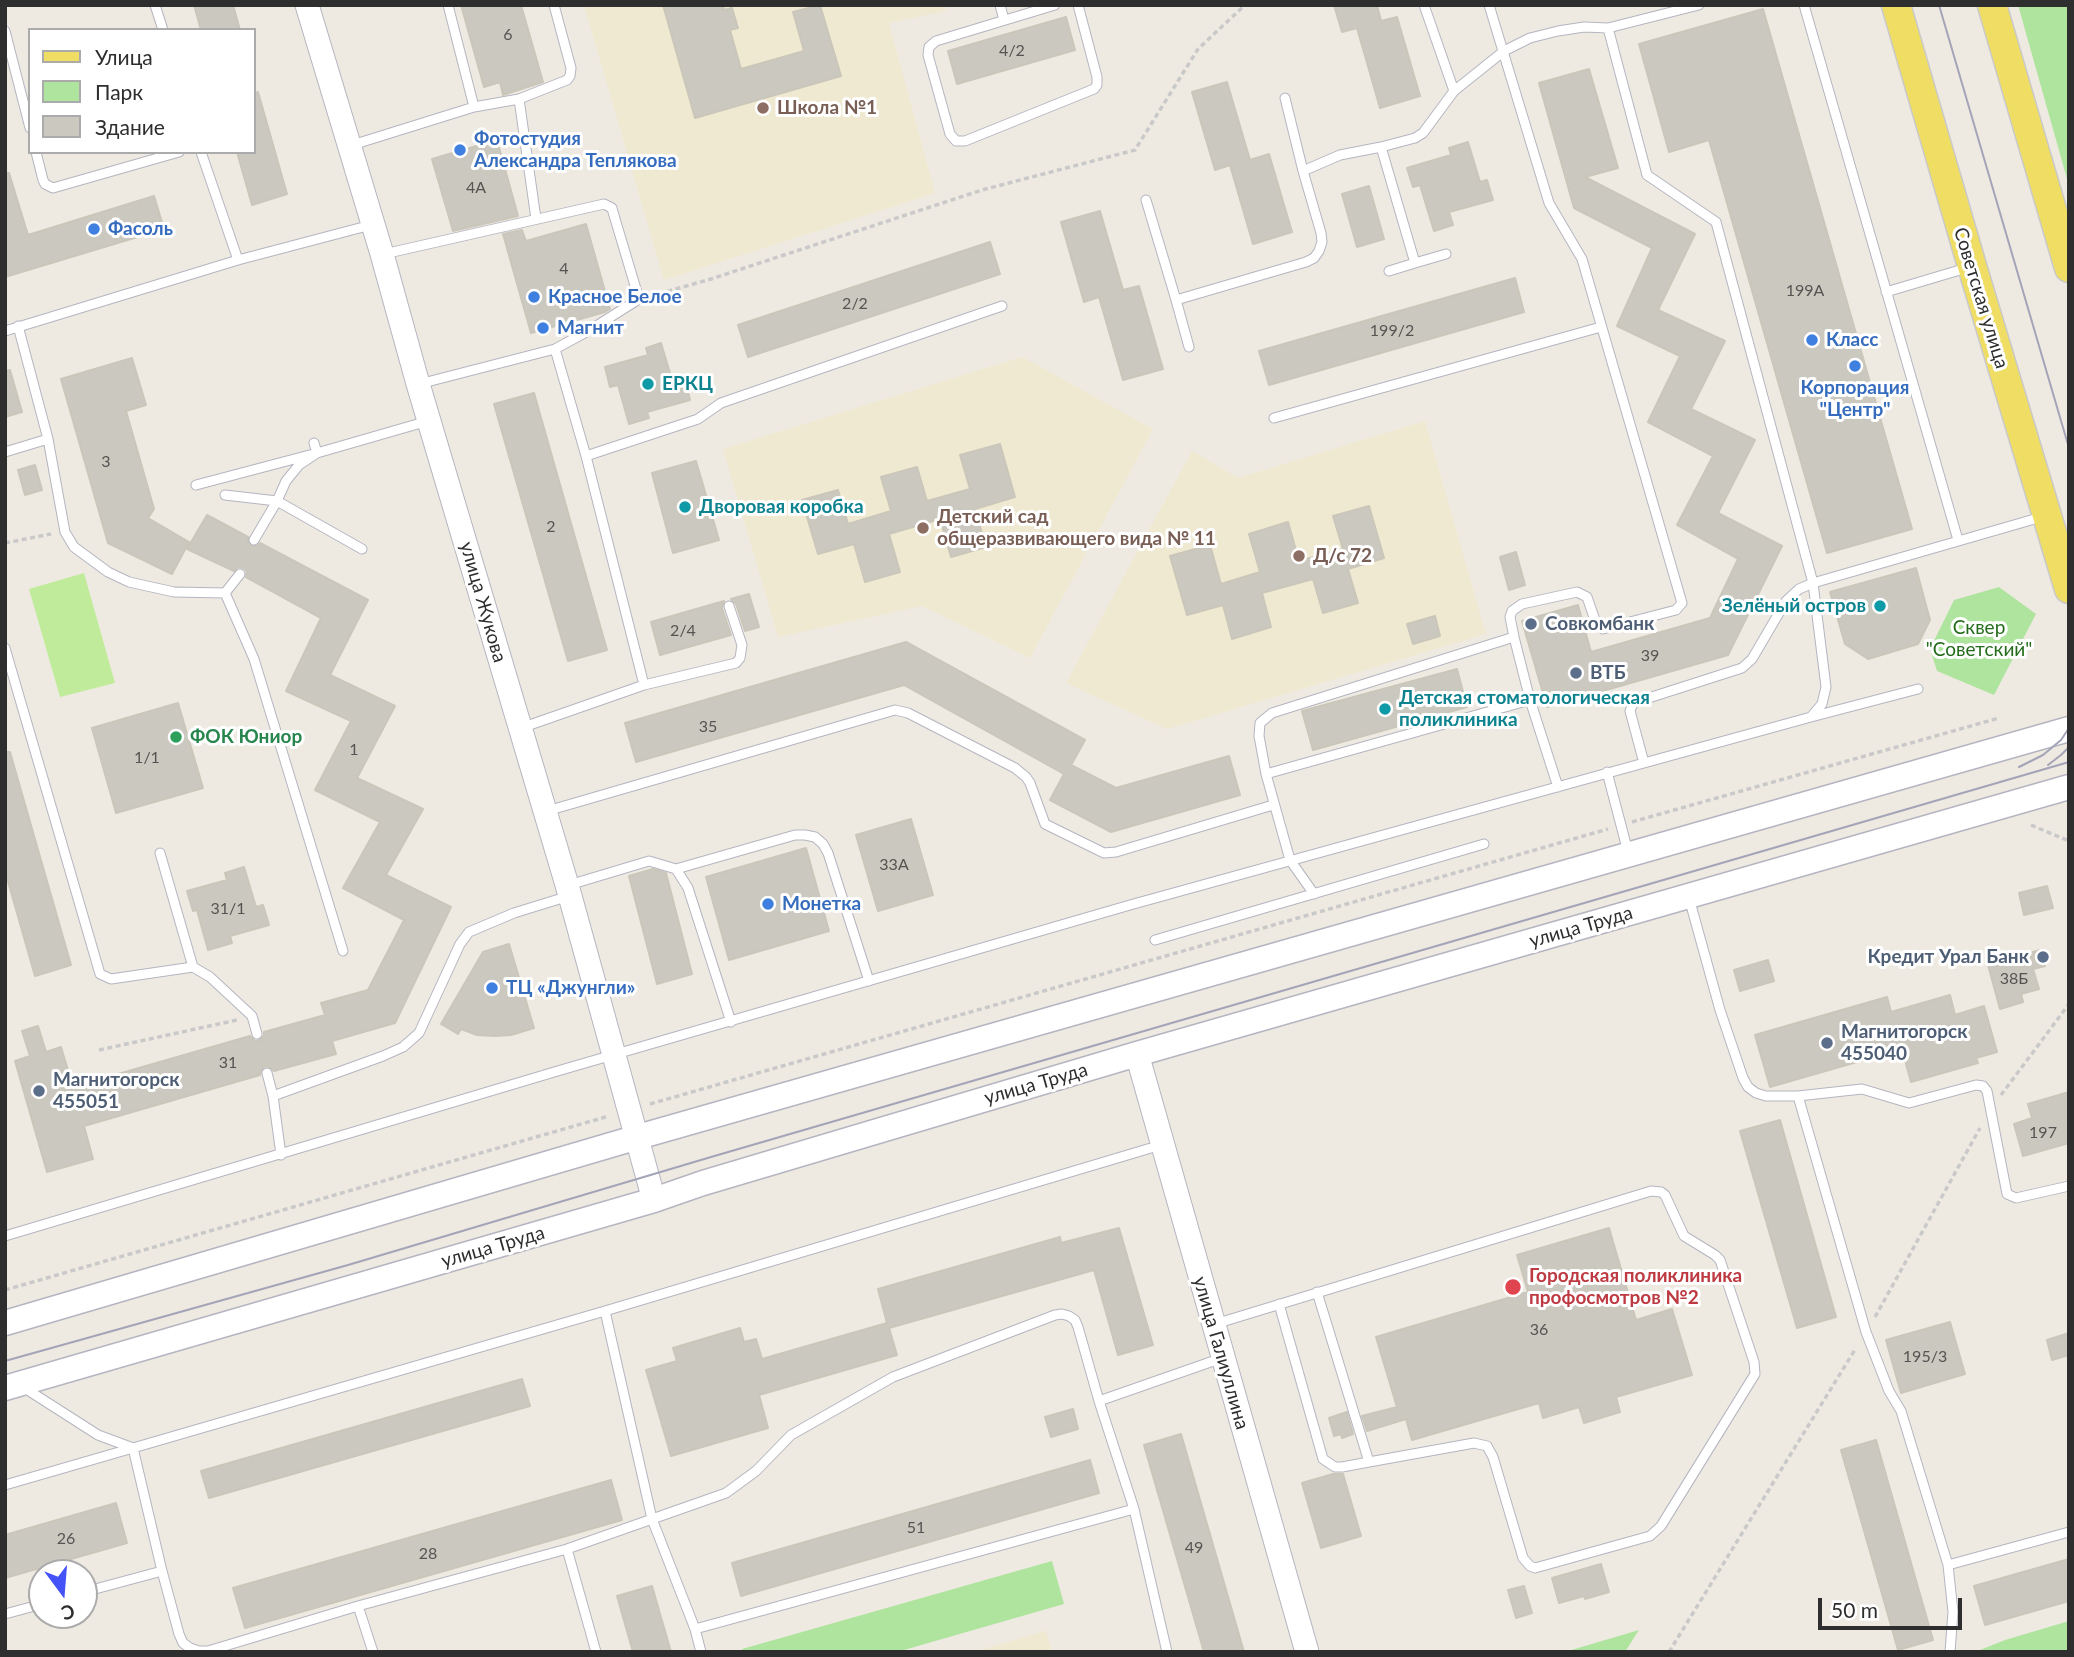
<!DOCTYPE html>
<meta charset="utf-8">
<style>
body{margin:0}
#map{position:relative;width:2074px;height:1657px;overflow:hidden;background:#efeae1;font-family:Lato,sans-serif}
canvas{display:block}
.frame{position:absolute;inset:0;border:7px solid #2e2e2e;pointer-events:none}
.legend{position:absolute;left:28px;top:28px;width:228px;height:126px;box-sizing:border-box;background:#fff;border:2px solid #ababab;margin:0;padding:9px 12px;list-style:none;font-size:21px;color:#2e2e2e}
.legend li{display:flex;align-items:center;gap:14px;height:35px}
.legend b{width:35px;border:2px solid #ababab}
.north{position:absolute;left:28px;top:1559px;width:70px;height:70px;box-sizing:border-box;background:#fff;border:2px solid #ababab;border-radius:50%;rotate:164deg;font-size:19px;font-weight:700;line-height:28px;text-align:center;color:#2e2e2e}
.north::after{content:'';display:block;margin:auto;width:24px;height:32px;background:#4453f8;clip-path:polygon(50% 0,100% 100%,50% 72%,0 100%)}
.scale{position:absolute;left:1818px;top:1598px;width:144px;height:32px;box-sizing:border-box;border:4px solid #2e2e2e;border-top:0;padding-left:9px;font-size:21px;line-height:24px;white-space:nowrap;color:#2e2e2e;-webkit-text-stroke:5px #fff;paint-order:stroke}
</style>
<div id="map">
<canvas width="2074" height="1657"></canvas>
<div class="frame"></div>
<ul class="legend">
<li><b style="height:9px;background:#f0de64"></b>Улица</li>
<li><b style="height:19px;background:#afe49f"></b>Парк</li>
<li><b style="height:19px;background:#cbc8bf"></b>Здание</li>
</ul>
<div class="north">С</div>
<div class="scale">50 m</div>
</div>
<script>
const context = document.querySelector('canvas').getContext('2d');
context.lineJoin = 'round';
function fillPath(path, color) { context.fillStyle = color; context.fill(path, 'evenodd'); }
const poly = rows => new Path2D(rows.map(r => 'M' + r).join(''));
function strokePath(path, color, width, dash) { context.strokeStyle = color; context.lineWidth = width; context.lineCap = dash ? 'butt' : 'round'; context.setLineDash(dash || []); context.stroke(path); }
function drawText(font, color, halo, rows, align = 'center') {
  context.font = font + ' Lato,sans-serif'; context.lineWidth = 6; context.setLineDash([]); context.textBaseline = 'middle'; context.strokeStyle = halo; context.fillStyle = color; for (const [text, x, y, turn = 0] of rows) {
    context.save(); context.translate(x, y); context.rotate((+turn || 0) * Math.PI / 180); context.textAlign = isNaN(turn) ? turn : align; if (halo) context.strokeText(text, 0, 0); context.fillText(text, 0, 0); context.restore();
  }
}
const education = poly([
 [584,5,944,5,946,11,889,23,935,193,664,280],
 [1022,357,1153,429,1030,658,922,606,778,637,723,449],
 [1425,421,1486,634,1167,729,1066,683,1192,451,1238,478],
 [1046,1631,1052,1652,974,1652,1045,1631]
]);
const green = poly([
 [2018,5,2069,5,2069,186],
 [1999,587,2036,614,1994,695,1937,671,1930,649,1954,600],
 [1052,1561,1064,1604,897,1652,743,1652,742,1649],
 [2069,1621,2069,1652,1975,1652,2005,1640],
 [1639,1630,1625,1652,1568,1652,1568,1651]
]);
const pitch = poly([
 [84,573,115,683,60,697,29,589]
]);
const building = poly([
 [194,5,233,5,240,30,201,30,194,5],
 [461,5,521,5,543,82,503,95,500,82,484,87,461,5],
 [663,5,723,5,724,10,732,8,738,28,730,30,741,69,804,51,793,12,820,5,841,76,695,118,663,5],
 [1334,5,1377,5,1381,21,1397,17,1420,96,1380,108,1357,28,1342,32,1334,5],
 [1763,9,1912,529,1827,553,1709,140,1669,152,1639,44,1763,9],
 [1066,17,1075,50,957,84,948,51,1066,17],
 [1589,69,1618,168,1585,177,1695,234,1658,310,1725,341,1691,409,1755,440,1718,513,1782,546,1728,655,1547,707,1522,621,1578,605,1591,652,1710,618,1738,559,1677,525,1713,456,1648,422,1680,356,1617,326,1652,248,1574,208,1539,83,1589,69],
 [1227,82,1250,160,1269,154,1292,232,1253,244,1230,165,1215,170,1192,92,1227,82],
 [258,92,287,194,252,205,237,152,254,152,254,93,258,92],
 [497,140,518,216,453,231,432,159,497,140],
 [1468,142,1480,182,1487,180,1493,200,1449,212,1453,225,1434,231,1420,185,1413,187,1407,168,1451,155,1449,148,1468,142],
 [5,173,9,173,28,235,154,196,164,229,5,277,5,173],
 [1369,186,1384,239,1357,247,1342,194,1369,186],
 [1100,211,1123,290,1139,286,1163,369,1123,380,1099,297,1084,302,1061,222,1100,211],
 [586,224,610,309,605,312,531,333,503,234,522,230,526,241,586,224],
 [990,242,1000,274,748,357,738,325,990,242],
 [1515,278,1524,312,1269,385,1259,351,1515,278],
 [661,343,673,383,685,380,690,400,647,412,649,418,629,424,618,385,610,387,605,367,648,355,646,348,661,343],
 [132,358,146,405,126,411,154,509,148,518,189,542,172,574,108,543,61,379,132,358],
 [10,370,22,412,5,417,5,371,10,370],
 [534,393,607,650,568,661,494,404,534,393],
 [1000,444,1015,497,975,509,986,547,951,557,940,519,889,534,900,572,865,582,854,544,818,554,802,500,838,490,848,524,891,511,881,477,917,467,927,501,970,489,960,455,1000,444],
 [696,461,719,540,673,553,652,473,696,461],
 [35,465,42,490,25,495,18,470,35,465],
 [1369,506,1384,558,1348,569,1358,603,1323,613,1313,579,1262,593,1271,627,1232,639,1223,605,1187,615,1170,556,1210,545,1221,584,1260,572,1249,534,1288,522,1299,561,1343,549,1333,516,1369,506],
 [207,515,248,537,248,543,251,546,257,546,260,543,368,600,330,675,395,706,357,778,423,809,386,875,451,907,395,1023,332,1041,336,1054,274,1071,269,1067,265,1066,261,1071,260,1075,84,1126,93,1159,47,1172,15,1061,30,1056,22,1031,38,1026,46,1052,61,1047,73,1087,250,1036,255,1041,260,1040,264,1036,264,1032,325,1015,321,1003,368,990,404,920,343,888,380,822,315,790,351,721,286,691,321,618,246,577,247,572,244,568,238,567,234,571,187,549,207,515],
 [1516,552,1525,585,1509,590,1500,557,1516,552],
 [1916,568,1930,620,1918,644,1868,659,1845,644,1830,592,1916,568],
 [749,594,759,627,745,631,736,604,731,599,749,594],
 [724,601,722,608,731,635,660,655,651,622,724,601],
 [1435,616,1440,636,1413,644,1407,624,1435,616],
 [906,642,1085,740,1071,765,1116,788,1229,756,1240,795,1111,832,1050,800,1064,774,904,685,636,762,625,723,906,642],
 [1457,669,1467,707,1313,750,1302,711,1457,669],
 [178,703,203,788,116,813,92,728,178,703],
 [5,752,10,752,71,965,35,976,5,871,5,752],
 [911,819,933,895,878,911,856,835,911,819],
 [806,848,829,931,729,960,706,877,806,848],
 [244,867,256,907,263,905,269,925,230,936,232,943,208,950,197,910,193,911,187,891,227,880,225,873,244,867],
 [653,869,666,873,692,974,657,984,629,876,653,869],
 [2047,886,2053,908,2024,915,2019,893,2047,886],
 [509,944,534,1028,511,1035,495,1036,477,1035,461,1029,458,1034,441,1024,483,952,509,944],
 [2040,950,2045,966,2033,969,2039,989,2021,994,2023,1002,2000,1009,1988,965,2040,950],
 [1768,960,1774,981,1740,991,1734,970,1768,960],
 [1950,995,1955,1015,1984,1006,1997,1052,1976,1058,1978,1063,1911,1082,1902,1049,1770,1087,1755,1035,1887,997,1891,1012,1950,995],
 [2069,1092,2069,1143,2023,1156,2014,1124,2032,1118,2028,1104,2069,1092],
 [1780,1120,1836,1317,1797,1328,1740,1131,1780,1120],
 [1119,1228,1153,1345,1118,1355,1094,1270,889,1328,897,1355,759,1395,768,1428,671,1456,646,1370,677,1361,673,1348,740,1328,744,1342,756,1339,762,1359,887,1323,878,1289,1060,1237,1061,1243,1119,1228],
 [1609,1228,1636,1320,1672,1309,1692,1375,1616,1397,1620,1412,1584,1423,1579,1407,1543,1418,1539,1403,1412,1440,1406,1419,1367,1431,1362,1416,1397,1407,1376,1337,1528,1292,1517,1255,1609,1228],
 [1950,1322,1965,1374,1901,1393,1886,1340,1950,1322],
 [2069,1333,2069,1355,2052,1360,2047,1340,2069,1333],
 [522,1379,530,1406,209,1498,201,1471,522,1379],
 [1073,1409,1078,1429,1051,1437,1045,1417,1073,1409],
 [1347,1412,1353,1434,1342,1438,1341,1434,1334,1436,1329,1418,1347,1412],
 [1181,1434,1244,1652,1204,1652,1144,1445,1181,1434],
 [1876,1440,1933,1640,1898,1650,1841,1450,1876,1440],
 [1090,1460,1099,1493,741,1596,732,1563,1090,1460],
 [1333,1474,1343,1474,1361,1536,1321,1548,1302,1483,1333,1474],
 [611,1480,622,1520,245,1628,233,1588,611,1480],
 [116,1503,127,1543,5,1578,5,1535,116,1503],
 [2069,1559,2069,1601,1985,1625,1974,1586,2069,1559],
 [1601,1564,1609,1592,1585,1599,1584,1596,1559,1603,1552,1578,1601,1564],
 [652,1586,671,1652,633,1652,617,1596,652,1586],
 [1524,1586,1532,1613,1516,1618,1508,1590,1524,1586]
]);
const path = poly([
 [651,296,711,279,982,190,1135,150,1198,49,1245,5],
 [5,543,51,534],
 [1632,822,1999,718],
 [2031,825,2069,841],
 [99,1050,237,1020],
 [2001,1095,2069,1004],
 [650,1104,1608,829],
 [5,1290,609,1116],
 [1875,1317,1980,1128],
 [1669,1652,1856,1348]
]);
const service = poly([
 [155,5,163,30],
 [448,5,474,107],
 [1000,5,1004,20],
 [1055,5,936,41,929,47,928,55,950,134,956,141,965,141,1094,89,1097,85,1097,77,1078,5],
 [1424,5,1454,91],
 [1489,5,1549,203,1582,259,1682,603,1676,610,1603,629,1596,623,1587,597,1577,592,1522,604,1512,611,1510,617,1514,637,1530,700,1558,787],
 [1804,5,1958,540],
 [5,31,30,128],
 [1285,98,1303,171],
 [519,99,536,219],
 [349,146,474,107,519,99,567,80,570,76,571,68,554,5],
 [1381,147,1415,263,1446,254],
 [36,152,43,180,45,184,53,188,179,152],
 [201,152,238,260],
 [1146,200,1176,300,1306,262,1314,258,1319,251,1322,242,1321,233,1303,171,1340,155,1381,147,1415,138,1423,133,1454,91,1504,51,1530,38,1558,31,1584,27,1608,28],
 [384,254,604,204,612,208,613,212,639,299,590,330,555,349,419,384],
 [1389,271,1415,263],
 [1886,292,1970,267],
 [1176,300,1189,347],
 [18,326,48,439,65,532,74,547,108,572,129,582,174,592,225,593,240,574],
 [5,331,238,260,371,225],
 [1274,418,1601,327],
 [5,452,48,439],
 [586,456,698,419,721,403,1002,306],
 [196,485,317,453,314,443],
 [225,495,277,501,362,549],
 [254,540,277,501,286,481,299,465,317,453,428,421],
 [225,593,254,659,343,951],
 [5,648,100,974,111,979,193,967,210,977,252,1016,257,1034],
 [644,685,736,663,740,658,742,645,729,606],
 [1811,717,1918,689],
 [521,728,644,685,586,456,555,349],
 [1644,763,1811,717,1822,704,1826,687,1813,583,1716,222,1647,175,1608,28,1699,5],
 [1607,772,1628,852],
 [1266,774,1530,700],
 [547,811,895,710,908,713,1015,768,1026,777,1030,783,1045,824,1104,853,1116,852,1273,805],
 [160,853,193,967],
 [676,869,795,835,805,835,815,837,823,844,828,853,869,981],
 [569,885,649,861,676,869,688,888,731,1022],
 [1314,894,1290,860,1266,774,1259,736,1260,723,1272,713,1514,637],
 [1689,898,1720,1010,1743,1078,1748,1087,1756,1093,1766,1096,1798,1096,1866,1332,1889,1391,1901,1411,1948,1565,1953,1612,1950,1652],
 [1155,940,1484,844],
 [267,1073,273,1096,281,1155],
 [273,1096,383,1056,403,1047,419,1033,460,944,469,932,514,913,569,896],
 [1798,1096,1862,1089,1909,1103,1976,1085,1983,1086,1987,1091,2007,1194,2016,1198,2069,1186],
 [5,1236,561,1070,1130,905,1644,763,1630,711,1633,703,1742,668,1752,659,1786,601,1799,589,1813,583,2045,516],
 [1279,1304,1323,1459,1335,1467,1342,1467,1369,1462,1317,1292],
 [605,1311,652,1519,695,1629,701,1652],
 [1215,1324,1651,1191,1661,1192,1665,1195,1684,1236,1715,1255,1720,1260,1754,1362,1755,1374,1661,1526,1650,1536,1535,1568,1530,1566,1523,1558,1493,1457,1487,1446,1474,1443,1369,1462],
 [1099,1401,1134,1509,1167,1652],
 [5,1485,133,1448,98,1435,23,1387],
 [567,1549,596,1652],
 [1948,1565,2069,1532],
 [162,1571,179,1634,183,1643,190,1648,199,1651,208,1651,358,1606,567,1549,726,1493,756,1471,791,1435,893,1377,1055,1315,1062,1314,1069,1316,1075,1320,1078,1327,1099,1401,1222,1358],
 [84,1592,162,1571,133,1448,605,1311,1161,1145],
 [358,1606,373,1652],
 [5,1614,42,1604],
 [695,1629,1134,1509]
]);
const tertiary = poly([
 [307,5,382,254,418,384,567,885,654,1200],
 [1137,1054,1307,1652]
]);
const secondary = poly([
 [5,1323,638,1137,2069,729],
 [5,1388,654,1200,703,1183,1137,1054,2069,787]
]);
const primary = poly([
 [1896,5,1972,266,2069,589],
 [1992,5,2069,268]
]);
const tram = poly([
 [1939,5,2069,448],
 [2048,765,2061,755,2069,747],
 [2019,767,2043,755,2061,740,2069,728],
 [5,1361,348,1265,711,1157,2069,762]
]);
const markers = [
 [763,108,7,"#8d6e63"],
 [460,150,7,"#3f7fe0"],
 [94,229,7,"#3f7fe0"],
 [534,297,7,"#3f7fe0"],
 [543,328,7,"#3f7fe0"],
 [1812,340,7,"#3f7fe0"],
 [1855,366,7,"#3f7fe0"],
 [648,384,7,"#0f9aa8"],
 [685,507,7,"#0f9aa8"],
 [923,528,7,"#8d6e63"],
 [1299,556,7,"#8d6e63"],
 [1880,606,7,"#0f9aa8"],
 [1531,624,7,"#5c6f8a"],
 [1576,673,7,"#5c6f8a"],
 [1385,709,7,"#0f9aa8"],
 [176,737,7,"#2e9e5b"],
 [768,904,7,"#3f7fe0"],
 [2043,957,7,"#5c6f8a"],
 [492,988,7,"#3f7fe0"],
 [1827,1043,7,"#5c6f8a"],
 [39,1091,7,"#5c6f8a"],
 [1513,1287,9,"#e0444e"]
];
const numberNames = [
 ["6",508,35],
 ["4/2",1012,51],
 ["4А",476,188],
 ["4",564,269],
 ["199А",1805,291],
 ["2/2",855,304],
 ["199/2",1392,331],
 ["3",106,462],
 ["2",551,527],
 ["2/4",683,631],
 ["39",1650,656],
 ["35",708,727],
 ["1",354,750],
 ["1/1",147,758],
 ["33А",894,865],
 ["31/1",228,909],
 ["38Б",2014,979],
 ["31",228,1063],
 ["197",2043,1133],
 ["36",1539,1330],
 ["195/3",1925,1357],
 ["51",916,1528],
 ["26",66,1539],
 ["49",1194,1548],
 ["28",428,1554]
];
const educationNames = [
 ["Школа №1",777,108],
 ["Детский сад",937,517],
 ["общеразвивающего вида № 11",937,539],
 ["Д/с 72",1313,556]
];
const shopNames = [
 ["Фотостудия",474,139],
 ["Александра Теплякова",474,161],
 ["Фасоль",108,229],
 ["Красное Белое",548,297],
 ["Магнит",557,328],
 ["Класс",1826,340],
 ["Корпорация",1855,388,"center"],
 ["\"Центр\"",1855,410,"center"],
 ["Монетка",782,904],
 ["ТЦ «Джунгли»",506,988]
];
const streetNames = [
 ["Советская улица",1981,298,73],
 ["улица Жукова",483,602,74],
 ["улица Труда",1581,927,-16],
 ["улица Труда",1036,1084,-16],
 ["улица Труда",493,1247,-16],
 ["улица Галиуллина",1221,1353,74]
];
const cultureNames = [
 ["ЕРКЦ",662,384],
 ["Дворовая коробка",699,507],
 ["Зелёный остров",1866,606,"right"],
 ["Детская стоматологическая",1399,698],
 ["поликлиника",1399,720]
];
const serviceNames = [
 ["Совкомбанк",1545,624],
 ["ВТБ",1590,673],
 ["Кредит Урал Банк",2029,957,"right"],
 ["Магнитогорск",1841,1032],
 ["455040",1841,1054],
 ["Магнитогорск",53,1080],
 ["455051",53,1102]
];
const parkNames = [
 ["Сквер",1979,628],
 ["\"Советский\"",1979,650]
];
const leisureNames = [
 ["ФОК Юниор",190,737]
];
const healthNames = [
 ["Городская поликлиника",1529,1276],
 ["профосмотров №2",1529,1298]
];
fillPath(education, '#efe9d1');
fillPath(green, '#afe49f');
fillPath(pitch, '#c0eb9b');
fillPath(building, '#cbc8bf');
strokePath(building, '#cac6ba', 2);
strokePath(service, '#b4b5c1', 11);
strokePath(tertiary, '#b4b5c1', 25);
strokePath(secondary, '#b4b5c1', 27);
strokePath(primary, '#c9c9c9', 31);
strokePath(path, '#c9c9c9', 3.5, [5, 3.5]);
strokePath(service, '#fff', 9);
strokePath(tertiary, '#fff', 23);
strokePath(secondary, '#fff', 24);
strokePath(primary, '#f0de64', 28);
strokePath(tram, '#a3a4b7', 2);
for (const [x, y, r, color] of markers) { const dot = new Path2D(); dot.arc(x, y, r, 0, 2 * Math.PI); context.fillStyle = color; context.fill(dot); strokePath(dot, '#fff', 2.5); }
drawText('16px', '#555452', null, numberNames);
drawText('bold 19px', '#785e54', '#fff', educationNames, 'left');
drawText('bold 19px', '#366cbe', '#fff', shopNames, 'left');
drawText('19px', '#2e2e2e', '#fff', streetNames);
drawText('bold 19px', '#0d838f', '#fff', cultureNames, 'left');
drawText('bold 19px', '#4e5e75', '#fff', serviceNames, 'left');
drawText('19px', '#246c1c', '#fff', parkNames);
drawText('bold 19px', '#27864d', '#fff', leisureNames, 'left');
drawText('bold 19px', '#be3a42', '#fff', healthNames, 'left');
</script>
